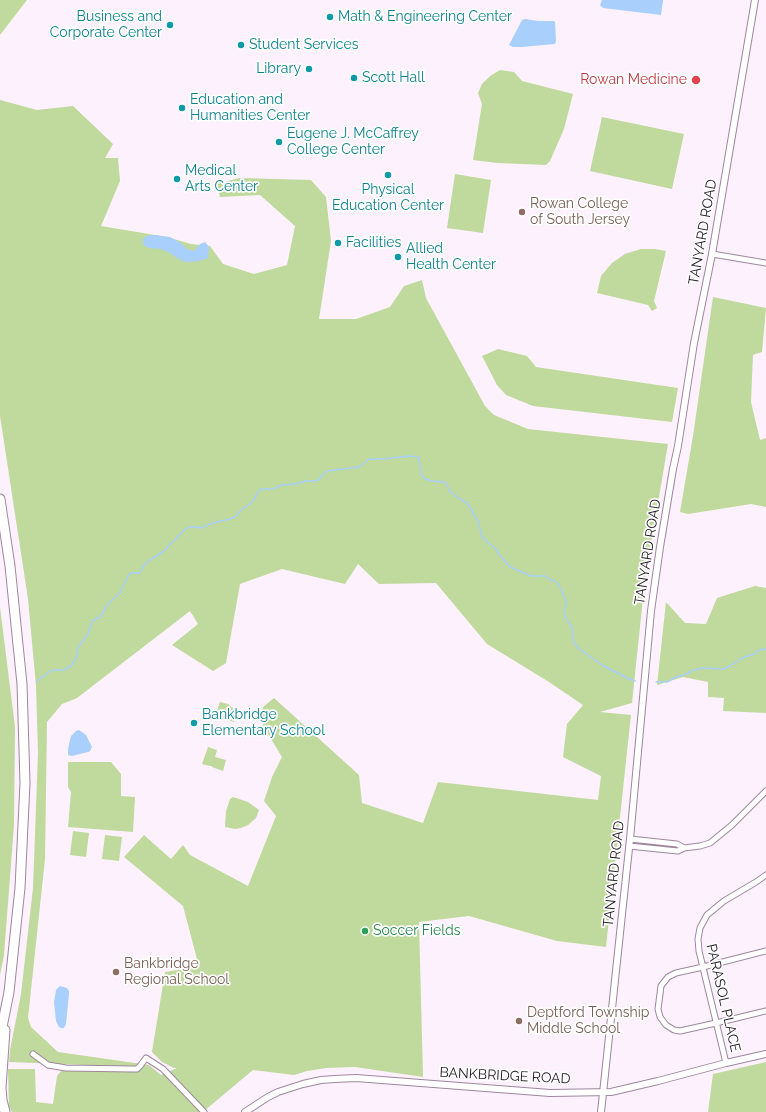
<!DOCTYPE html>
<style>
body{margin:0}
canvas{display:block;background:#fcf1fc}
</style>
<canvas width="766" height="1112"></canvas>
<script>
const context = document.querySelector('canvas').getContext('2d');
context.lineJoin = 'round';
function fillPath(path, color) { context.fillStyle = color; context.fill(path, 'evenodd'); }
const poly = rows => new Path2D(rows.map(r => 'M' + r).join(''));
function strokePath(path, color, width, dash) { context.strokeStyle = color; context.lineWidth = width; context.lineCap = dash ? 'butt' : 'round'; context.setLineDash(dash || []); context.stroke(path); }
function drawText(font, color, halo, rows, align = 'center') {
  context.font = font + ' Raleway,sans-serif'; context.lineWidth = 3.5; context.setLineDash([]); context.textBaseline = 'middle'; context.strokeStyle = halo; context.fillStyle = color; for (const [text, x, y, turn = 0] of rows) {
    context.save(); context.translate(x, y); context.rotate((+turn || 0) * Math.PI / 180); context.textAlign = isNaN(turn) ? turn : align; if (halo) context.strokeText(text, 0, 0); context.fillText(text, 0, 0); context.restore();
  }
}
const green = poly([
 [0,0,27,0,0,35],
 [500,70,514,72,522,81,573,94,564,129,550,161,546,165,497,163,473,160,482,104,478,93,482,84,490,76],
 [0,100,37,110,73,106,113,144,105,158,118,158,120,181,101,226,167,237,191,244,210,246,223,264,254,274,287,265,295,226,260,195,220,197,217,184,239,178,311,180,326,197,331,241,319,319,356,319,390,307,404,286,422,280,426,298,485,406,494,415,528,429,668,444,645,579,632,703,600,712,631,715,606,947,557,941,469,916,419,922,423,1077,355,1067,326,1068,307,1071,294,1075,253,1070,204,1111,205,1112,12,1112,9,1107,8,1069,35,1069,36,1102,53,1104,57,1076,62,1070,111,1071,111,1066,9,1062,10,1050,21,994,33,888,38,753,36,686,28,599,0,416],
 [358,564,379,584,436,583,487,644,549,682,583,705,567,724,563,757,601,776,598,800,438,782,423,823,362,803,359,775,274,698,263,707,263,726,282,757,272,777,264,801,276,816,248,886,190,855,183,845,171,859,144,835,124,857,183,906,197,959,190,968,165,972,152,1052,162,1062,174,1068,177,1068,161,1075,149,1065,58,1052,31,1027,28,1018,45,859,47,722,62,704,77,698,190,611,198,624,172,645,213,671,226,663,240,584,282,569,345,584],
 [602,117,684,134,672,189,590,171],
 [455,174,491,180,483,233,447,228],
 [641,249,655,249,666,251,654,301,657,308,652,311,648,305,597,293,601,276,612,263,625,254],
 [713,297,766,308,762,352,753,355,751,402,760,440,766,438,766,507,751,504,688,514,680,512,693,436],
 [498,349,527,356,536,367,678,388,672,422,533,406,506,395,497,385,482,356],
 [755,586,766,588,766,713,723,711,724,698,708,697,708,682,683,677,657,685,666,602,685,623,706,624,717,598],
 [0,607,15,727,14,825,4,955,0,975],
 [220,702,228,704,233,708,236,713,234,722,215,716],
 [208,747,217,750,215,757,226,760,223,771,212,767,212,766,210,766,202,764],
 [68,762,111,762,121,774,121,796,135,797,133,832,68,827,71,792,68,787],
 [233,797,248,802,259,810,256,818,248,825,241,828,235,829,225,827,226,811,230,799],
 [73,831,89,833,86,857,70,855],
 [105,835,122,837,119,861,102,859],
 [766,1062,766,1112,708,1112,713,1074]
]);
const water = poly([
 [602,0,663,0,661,15,603,8,600,5],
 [525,19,538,21,554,21,555,22,556,41,555,44,521,47,513,47,509,45,521,22,522,20],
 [149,235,155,235,170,237,181,243,187,249,193,251,196,249,200,244,205,242,209,247,208,258,200,261,189,262,182,261,168,252,160,249,149,248,143,245,143,239,145,237],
 [79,730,86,735,92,747,90,751,88,752,72,756,68,755,68,749,71,736,76,731],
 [60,986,67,988,69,991,69,994,66,1024,64,1028,61,1028,59,1027,56,1021,54,1002,56,990]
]);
const stream = poly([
 [37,681,52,670,64,670,71,666,76,659,77,650,79,646,88,634,92,621,100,617,109,603,119,594,129,574,131,573,139,573,145,564,150,560,164,551,185,529,190,527,196,527,202,528,212,523,230,519,235,517,240,511,252,502,258,492,261,489,273,489,282,485,295,484,306,481,315,481,318,480,327,471,359,467,368,460,371,459,384,459,409,456,418,457,419,458,421,474,425,479,432,481,444,482,447,484,449,491,460,499,467,503,478,521,482,536,484,539,495,548,499,554,510,567,531,576,545,576,550,580,555,581,559,585,566,601,566,604,564,609,565,617,572,627,573,641,579,649,602,665,625,677,635,681],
 [656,682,667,682,676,677,684,675,694,670,704,668,723,669,730,666,742,658,754,654,759,650,766,649]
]);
const minor = poly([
 [712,254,766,263],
 [630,839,677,844,684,848],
 [629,846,678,851,684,848,700,846,710,843,732,825,766,791],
 [766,951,703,967,676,973,668,977,661,986,660,994,658,1009,660,1017,666,1025,674,1030,680,1031,716,1023,766,1011],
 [33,1054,48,1065,66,1068,132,1069,137,1069,140,1066,146,1058,163,1069,204,1112],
 [726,1063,699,951,698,939,700,928,707,915,724,901,756,882,766,875]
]);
const tertiary = poly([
 [245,1112,268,1097,278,1092,303,1084,321,1080,335,1079,356,1078,550,1093,611,1092,658,1081,726,1063,766,1054],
 [601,1112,630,839,651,611,660,547,673,469,678,446,694,343,712,254,755,0]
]);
const motorway = poly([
 [0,499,10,566,22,684,25,783,20,888,9,992,0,1037],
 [5,1030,1,1088,2,1100,5,1112]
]);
const markers = [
 [330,17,4,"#0f9aa8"],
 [170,25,4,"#0f9aa8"],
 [241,45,4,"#0f9aa8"],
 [309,69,4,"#0f9aa8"],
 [354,78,4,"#0f9aa8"],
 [696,80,5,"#e0444e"],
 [182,108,4,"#0f9aa8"],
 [279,142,4,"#0f9aa8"],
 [388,175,4,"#0f9aa8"],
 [177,179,4,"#0f9aa8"],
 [522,212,4,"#8d6e63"],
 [338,243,4,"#0f9aa8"],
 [398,257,4,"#0f9aa8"],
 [194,723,4,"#0f9aa8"],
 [365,931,4,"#2e9e5b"],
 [116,972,4,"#8d6e63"],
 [519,1021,4,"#8d6e63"]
];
const cultureNames = [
 ["Business and",162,17,"right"],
 ["Corporate Center",162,33,"right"],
 ["Math & Engineering Center",338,17],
 ["Student Services",249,45],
 ["Library",301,69,"right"],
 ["Scott Hall",362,78],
 ["Education and",190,100],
 ["Humanities Center",190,116],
 ["Eugene J. McCaffrey",287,134],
 ["College Center",287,150],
 ["Medical",185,171],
 ["Arts Center",185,187],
 ["Physical",388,190,"center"],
 ["Education Center",388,206,"center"],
 ["Facilities",346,243],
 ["Allied",406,249],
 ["Health Center",406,265],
 ["Bankbridge",202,715],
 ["Elementary School",202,731]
];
const healthNames = [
 ["Rowan Medicine",687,80]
];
const educationNames = [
 ["Rowan College",530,204],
 ["of South Jersey",530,220],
 ["Bankbridge",124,964],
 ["Regional School",124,980],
 ["Deptford Township",527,1013],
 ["Middle School",527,1029]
];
const streetNames = [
 ["TANYARD ROAD",703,232,-80],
 ["TANYARD ROAD",648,552,-81],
 ["TANYARD ROAD",614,874,-84],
 ["PARASOL PLACE",723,998,77],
 ["BANKBRIDGE ROAD",505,1076,3]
];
const leisureNames = [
 ["Soccer Fields",373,931]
];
fillPath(green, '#c0d99c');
fillPath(water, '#a9cffc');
strokePath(stream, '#a9cffc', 1.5);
strokePath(minor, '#9e869f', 7);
strokePath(tertiary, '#9e869f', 8);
strokePath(motorway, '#9e869f', 11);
strokePath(minor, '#fff', 5);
strokePath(tertiary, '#fff', 6);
strokePath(motorway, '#fff', 9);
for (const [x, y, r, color] of markers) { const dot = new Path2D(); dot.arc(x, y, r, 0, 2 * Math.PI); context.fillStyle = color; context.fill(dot); strokePath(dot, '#fff', 1.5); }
drawText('14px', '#0d838f', '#fff', cultureNames, 'left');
drawText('14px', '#be3a42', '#fff', healthNames, 'right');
drawText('14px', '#785e54', '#fff', educationNames, 'left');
drawText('14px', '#221922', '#fff', streetNames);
drawText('14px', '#27864d', '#fff', leisureNames, 'left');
</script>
